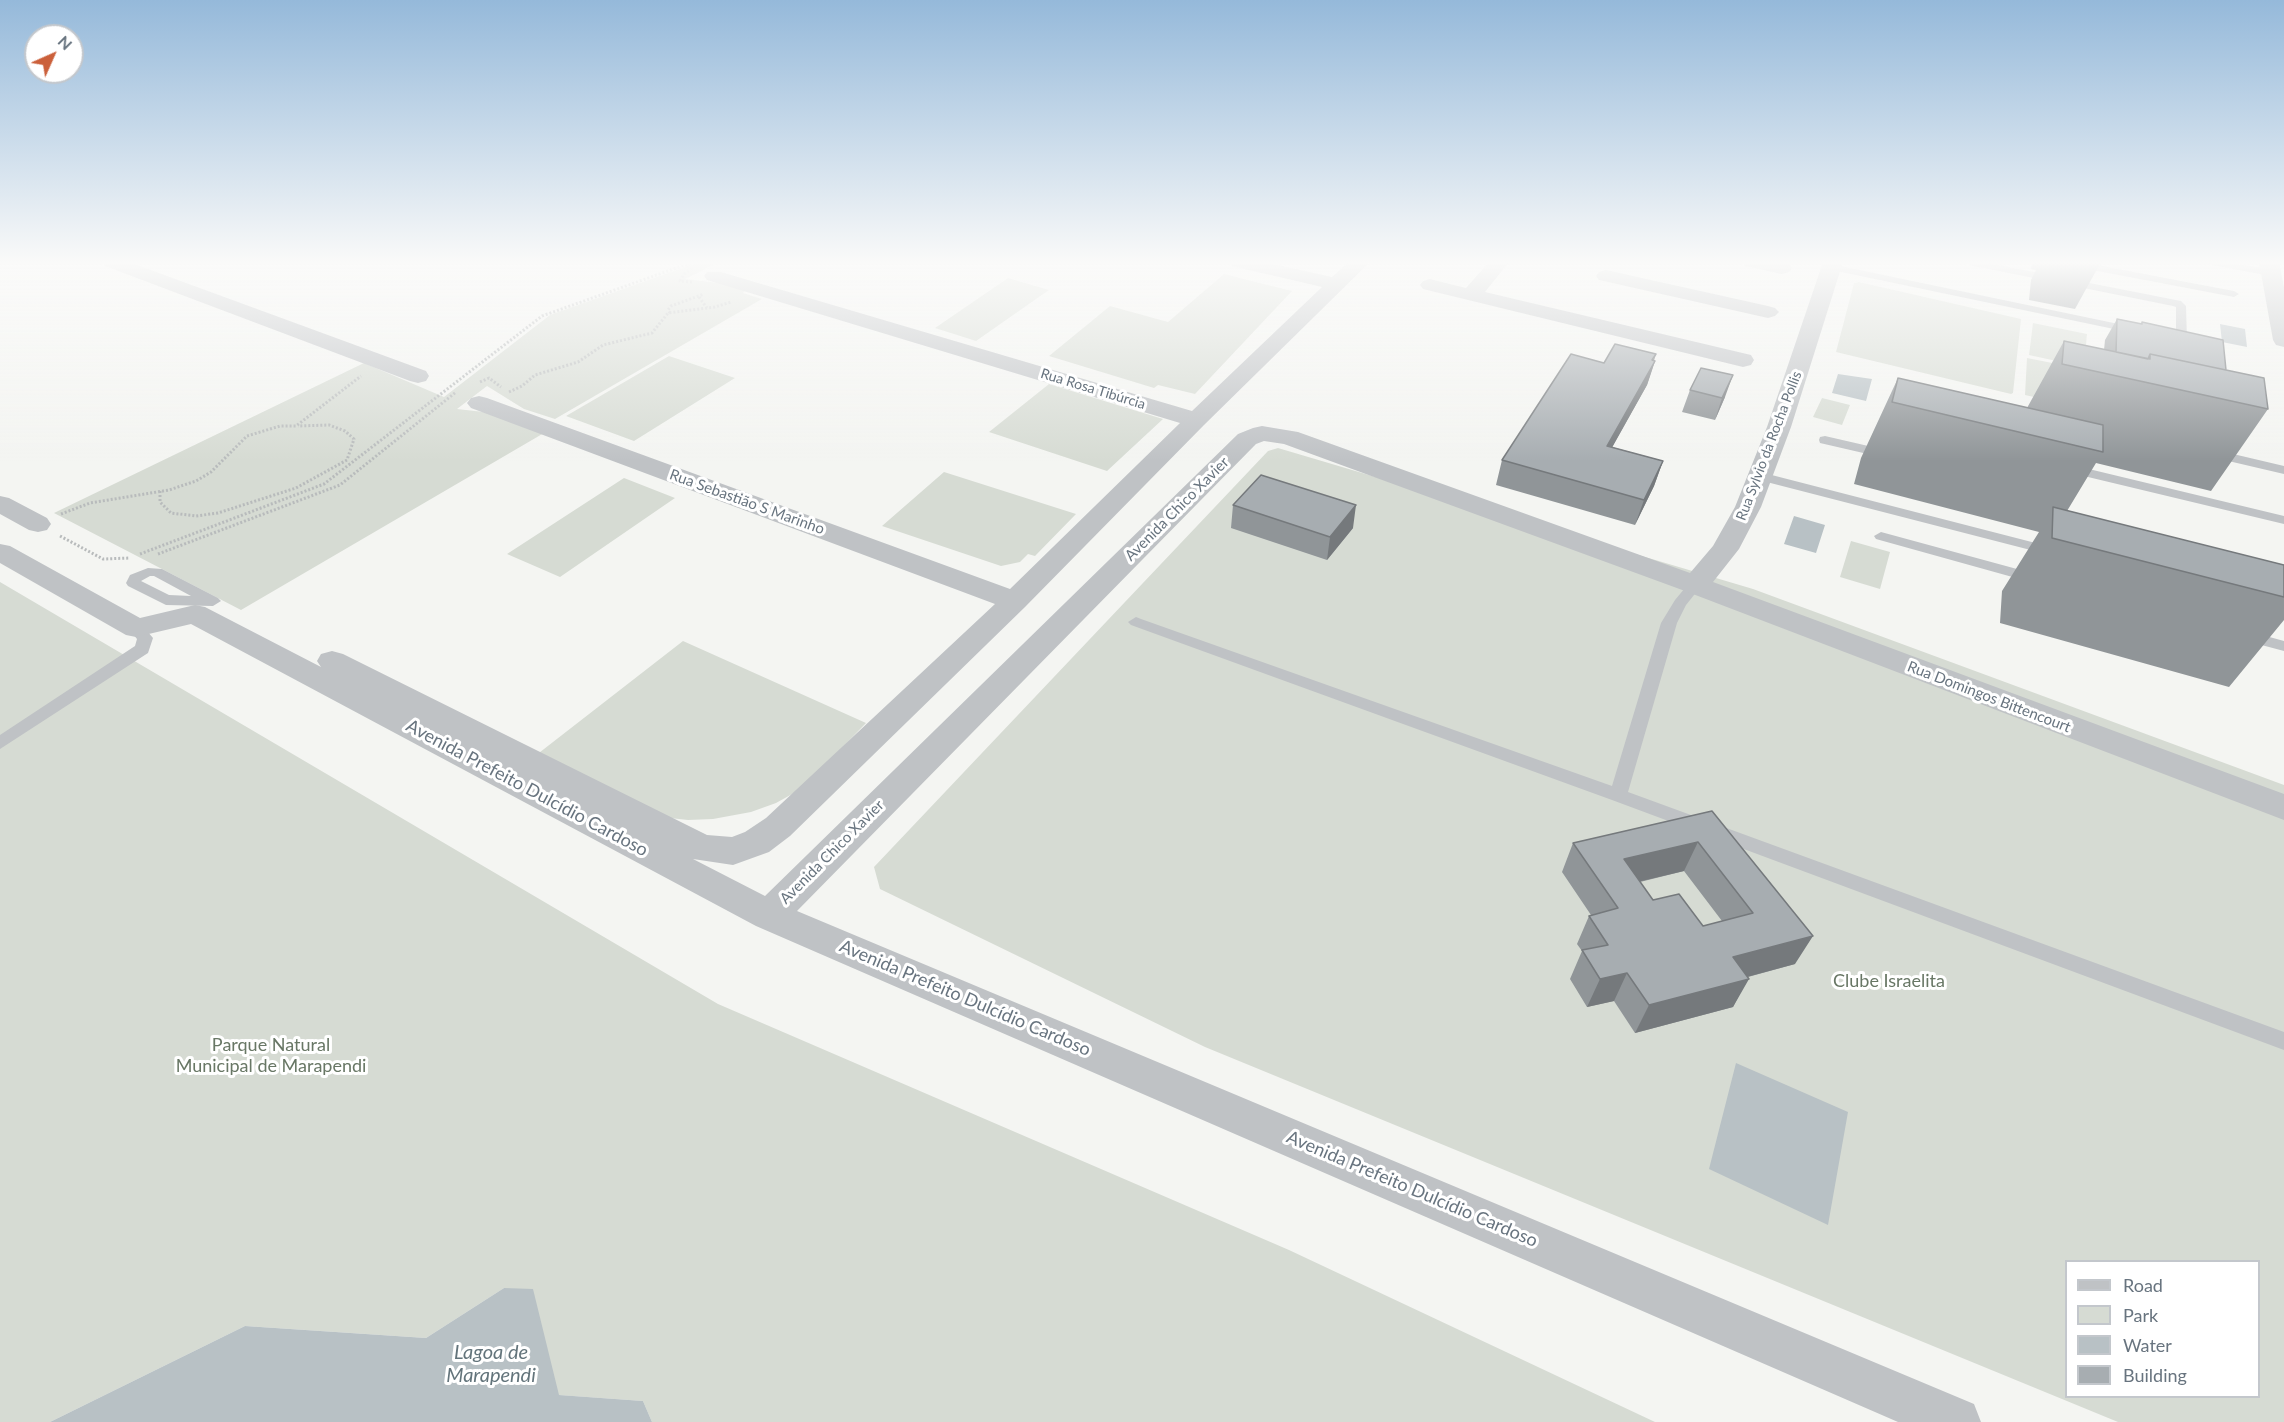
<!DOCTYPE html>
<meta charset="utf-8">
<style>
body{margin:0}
#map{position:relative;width:2284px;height:1422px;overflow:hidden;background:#f4f5f2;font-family:Lato,sans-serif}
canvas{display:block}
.legend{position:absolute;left:2065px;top:1260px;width:195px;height:138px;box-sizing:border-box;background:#fff;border:2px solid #c3c7cc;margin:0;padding:8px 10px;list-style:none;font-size:18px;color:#68747f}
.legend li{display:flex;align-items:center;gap:12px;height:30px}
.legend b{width:30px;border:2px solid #c3c7cc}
.north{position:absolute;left:24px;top:24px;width:60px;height:60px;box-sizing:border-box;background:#fff;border:2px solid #c3c7cc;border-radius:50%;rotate:45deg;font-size:16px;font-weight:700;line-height:24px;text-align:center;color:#68747f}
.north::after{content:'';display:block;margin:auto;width:21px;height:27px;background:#cb603b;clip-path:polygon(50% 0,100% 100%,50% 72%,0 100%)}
</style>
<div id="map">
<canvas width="2284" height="1422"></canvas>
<ul class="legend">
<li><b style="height:8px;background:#bfc2c5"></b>Road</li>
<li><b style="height:16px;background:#d6dbd3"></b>Park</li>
<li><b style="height:16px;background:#b8c1c5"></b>Water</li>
<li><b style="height:16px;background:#a7adb1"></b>Building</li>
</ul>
<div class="north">N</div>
</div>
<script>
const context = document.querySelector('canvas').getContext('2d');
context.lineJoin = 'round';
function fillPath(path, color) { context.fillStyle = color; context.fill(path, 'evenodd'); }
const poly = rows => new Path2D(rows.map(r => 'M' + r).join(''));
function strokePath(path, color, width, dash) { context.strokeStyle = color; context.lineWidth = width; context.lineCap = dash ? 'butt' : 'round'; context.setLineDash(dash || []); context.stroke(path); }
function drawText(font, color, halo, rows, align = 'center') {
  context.font = font + ' Lato,sans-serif'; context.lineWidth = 6; context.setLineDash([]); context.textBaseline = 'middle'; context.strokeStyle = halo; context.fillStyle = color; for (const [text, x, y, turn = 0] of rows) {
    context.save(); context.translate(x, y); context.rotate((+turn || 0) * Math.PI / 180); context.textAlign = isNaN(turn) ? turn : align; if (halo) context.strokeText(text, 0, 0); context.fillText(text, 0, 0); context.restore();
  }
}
const green = poly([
 [699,262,719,262,685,279,736,285,747,288,743,293,762,299,555,419,524,409,487,386,457,409,493,413,544,433,241,610,54,513,364,363,444,397,550,315],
 [1224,274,1292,291,1195,394,1158,385,1154,388,1049,356,1110,306,1168,322],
 [1008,278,1049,290,976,341,935,328],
 [1859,282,2021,319,2013,393,2011,394,1836,352,1854,283],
 [2033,323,2087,334,2084,367,2029,355],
 [669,356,735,378,634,441,566,416],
 [2027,358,2083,369,2083,408,2025,395],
 [1049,384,1163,419,1107,471,989,432],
 [1822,398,1850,405,1842,425,1813,417],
 [1278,448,1753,589,2284,785,2284,1422,2118,1422,1205,1047,880,889,874,867,1268,451],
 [2066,1262,2258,1262,2258,1396,2066,1396],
 [944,472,1076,514,1035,556,1028,554,1020,562,1001,566,882,526],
 [624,478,675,498,560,577,507,554],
 [1851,541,1890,552,1880,589,1840,577],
 [0,582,718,1004,1289,1250,1655,1422,652,1422,643,1401,558,1395,546,1347,504,1288,426,1338,245,1326,50,1422,0,1422],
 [683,641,866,723,803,788,776,803,751,812,713,819,688,820,652,816,535,756]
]);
const water = poly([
 [2220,324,2245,329,2247,347,2222,342],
 [1838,374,1872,379,1866,401,1832,393],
 [1794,516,1825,525,1816,553,1784,544],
 [1736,1063,1848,1112,1828,1225,1709,1169],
 [504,1288,533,1289,559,1395,643,1401,652,1422,50,1422,245,1326,426,1338]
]);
const path = poly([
 [692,282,680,281,684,274,693,267],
 [699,297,707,308],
 [670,313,668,310,671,306,704,294],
 [480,382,489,378,501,387],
 [509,392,522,386,535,375,578,362,603,345,652,333,668,313,715,307,731,302],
 [160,491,160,502,171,513,196,516,218,513,296,488,347,460,354,439,345,431,329,425,298,426],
 [61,514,90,503,169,490,196,481,211,472,247,436,280,426,296,426,361,376],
 [60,536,103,559,130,558],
 [140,554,324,484,542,316,693,262],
 [158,554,340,485,456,392]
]);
const service = poly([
 [1964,262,1983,262,2181,301,2186,306,2187,340,2181,343,2164,338,2170,335,2176,336,2176,307,2173,306,1969,265,1964,262],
 [2061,262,2081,262,2234,291,2239,294,2234,297,2066,265,2061,262],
 [2207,262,2227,262,2271,270,2276,273,2271,276,2212,265,2207,262],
 [1831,264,2133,327,2139,330,2133,333,1827,269,1827,265,1831,264],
 [1825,436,1890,451,1891,454,1885,458,1820,443,1819,440,1820,437,1825,436],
 [2212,449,2284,466,2284,474,2207,456,2206,453,2212,449],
 [2068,464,2284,516,2284,524,2063,471,2061,468,2063,465,2068,464],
 [1760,472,2055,548,2057,551,2050,555,1755,479,1753,476,1760,472],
 [1881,532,2039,575,2041,578,2034,583,1876,539,1874,536,1881,532],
 [148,568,162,569,218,598,221,601,213,606,166,605,128,586,126,583,130,575,148,568],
 [150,576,154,576,191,596,169,595,141,581,150,576],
 [1695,580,1702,585,1686,605,1677,623,1628,792,2284,1032,2284,1050,1612,800,1131,625,1128,622,1136,617,1141,619,1612,786,1661,623,1675,600,1690,582,1695,580],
 [136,623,141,624,153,638,148,653,0,749,0,735,135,646,137,639,128,628,136,623],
 [2244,630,2284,641,2284,651,2239,639,2236,635,2239,631,2244,630]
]);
const minor = poly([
 [102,262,129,262,426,371,429,376,426,381,418,383,410,381,105,266,102,262],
 [1229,262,1264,262,1332,277,1349,262,1370,262,1204,425,1025,607,790,836,769,852,733,865,693,859,765,896,1238,434,1253,428,1262,426,1298,432,1690,573,1713,546,1735,507,1767,427,1823,262,1843,262,1791,427,1761,507,1739,549,1713,582,2284,794,2284,820,1685,591,1284,444,1264,441,1256,444,797,911,1974,1404,1981,1422,1898,1422,756,926,191,624,136,637,126,635,0,563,0,544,10,546,140,618,195,605,205,607,321,667,317,661,321,654,332,651,343,654,707,835,732,837,745,832,766,818,995,604,471,408,467,403,471,398,479,396,487,398,1010,589,1180,423,707,280,704,276,707,272,721,272,1192,411,1322,287,1232,266,1229,262],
 [1489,262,1509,262,1485,292,1751,355,1754,360,1751,365,1743,367,1423,289,1420,285,1423,281,1430,279,1466,288,1489,262],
 [1742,262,1780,262,1789,264,1792,268,1789,272,1782,274,1745,266,1742,262],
 [2259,262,2279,262,2284,287,2284,347,2276,345,2273,340,2259,262],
 [1606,270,1768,306,1775,308,1779,312,1775,316,1768,318,1599,280,1596,276,1599,272,1606,270],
 [0,496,9,498,47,518,51,524,47,530,38,532,29,530,0,514,0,496]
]);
const wall = poly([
 [2032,262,2101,262,2075,309,2029,300,2031,280,2036,270,2031,269],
 [2117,319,2141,324,2142,322,2226,370,2268,409,2211,491,2096,463,2067,511,2284,565,2284,620,2229,687,2000,623,2002,591,2039,532,1854,484,1861,458,1898,378,2027,408,2064,341,2104,350,2105,340],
 [1655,361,1647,385,1612,447,1663,461,1654,486,1635,525,1496,485,1502,460,1604,363],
 [1690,390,1725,397,1715,420,1682,412],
 [1233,505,1353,528,1327,560,1231,528],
 [1712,811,1795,964,1748,977,1733,1007,1635,1033,1614,1001,1587,1007,1570,979,1582,951,1577,944,1589,916,1591,915,1562,872,1573,843],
 [1684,871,1722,921,1703,926,1653,900,1640,882]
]);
const shadedWall = poly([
 [1656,354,1652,367,1655,361,1647,385,1599,471,1607,446],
 [1733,375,1725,397,1715,420,1722,398],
 [1663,461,1654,486,1635,525,1644,500],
 [1356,505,1353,528,1327,560,1330,537],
 [1698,842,1684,871,1612,888,1624,859],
 [1813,936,1795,964,1717,985,1733,957],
 [1627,973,1614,1001,1587,1007,1600,979],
 [1749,979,1733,1007,1635,1033,1649,1005]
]);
const building = poly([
 [2117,319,2142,324,2142,322,2223,340,2226,370,2150,354,2148,359,2116,352,2117,319],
 [2064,341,2150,359,2150,354,2264,378,2268,409,2062,364,2064,341],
 [1615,344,1656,354,1652,360,1655,361,1607,446,1663,461,1644,500,1502,460,1571,354,1604,363,1615,344],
 [1701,368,1733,375,1722,398,1690,390,1701,368],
 [1898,378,2103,425,2103,452,1892,402,1898,378],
 [1261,475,1356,505,1330,537,1233,505,1261,475],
 [2053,507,2284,565,2284,597,2052,538,2053,507],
 [1712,811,1813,936,1733,957,1749,979,1649,1005,1627,973,1600,979,1582,950,1608,945,1589,916,1618,908,1573,843,1712,811],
 [1698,842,1753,913,1703,926,1679,894,1653,900,1624,859,1698,842]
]);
const farStreetnames = [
 ["Rua Rosa Tibúrcia",1093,389,17],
 ["Rua Sylvio da Rocha Pollis",1769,446,-69]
];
const streetNames = [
 ["Rua Sebastião S Marinho",747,502,20],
 ["Avenida Chico Xavier",1177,509,-45],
 ["Rua Domingos Bittencourt",1989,697,21],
 ["Avenida Chico Xavier",832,852,-45]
];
const nearStreetnames = [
 ["Avenida Prefeito Dulcídio Cardoso",527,788,28],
 ["Avenida Prefeito Dulcídio Cardoso",965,998,23],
 ["Avenida Prefeito Dulcídio Cardoso",1412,1189,23]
];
const nearParknames = [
 ["Clube Israelita",1889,981],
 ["Parque Natural",271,1045],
 ["Municipal de Marapendi",271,1066]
];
const nearWaternames = [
 ["Lagoa de",491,1353],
 ["Marapendi",491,1376]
];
fillPath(green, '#d6dbd3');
fillPath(water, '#b8c1c5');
strokePath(path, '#b8bbbc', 3, [2, 2]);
fillPath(service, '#bfc2c5');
fillPath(minor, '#bfc2c5');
fillPath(wall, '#909598');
fillPath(shadedWall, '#75797c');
fillPath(building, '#a7adb1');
strokePath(building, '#75797c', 1.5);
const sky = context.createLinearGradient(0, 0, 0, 461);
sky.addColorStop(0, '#95b9da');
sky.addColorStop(0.57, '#fafaf9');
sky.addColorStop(1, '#fafaf900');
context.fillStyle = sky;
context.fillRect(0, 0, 2284, 461);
drawText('14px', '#68747f', '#fff', farStreetnames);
drawText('15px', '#68747f', '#fff', streetNames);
drawText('18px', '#68747f', '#fff', nearStreetnames);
drawText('18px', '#687765', '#fff', nearParknames);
drawText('italic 20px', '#63747b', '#fff', nearWaternames);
</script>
